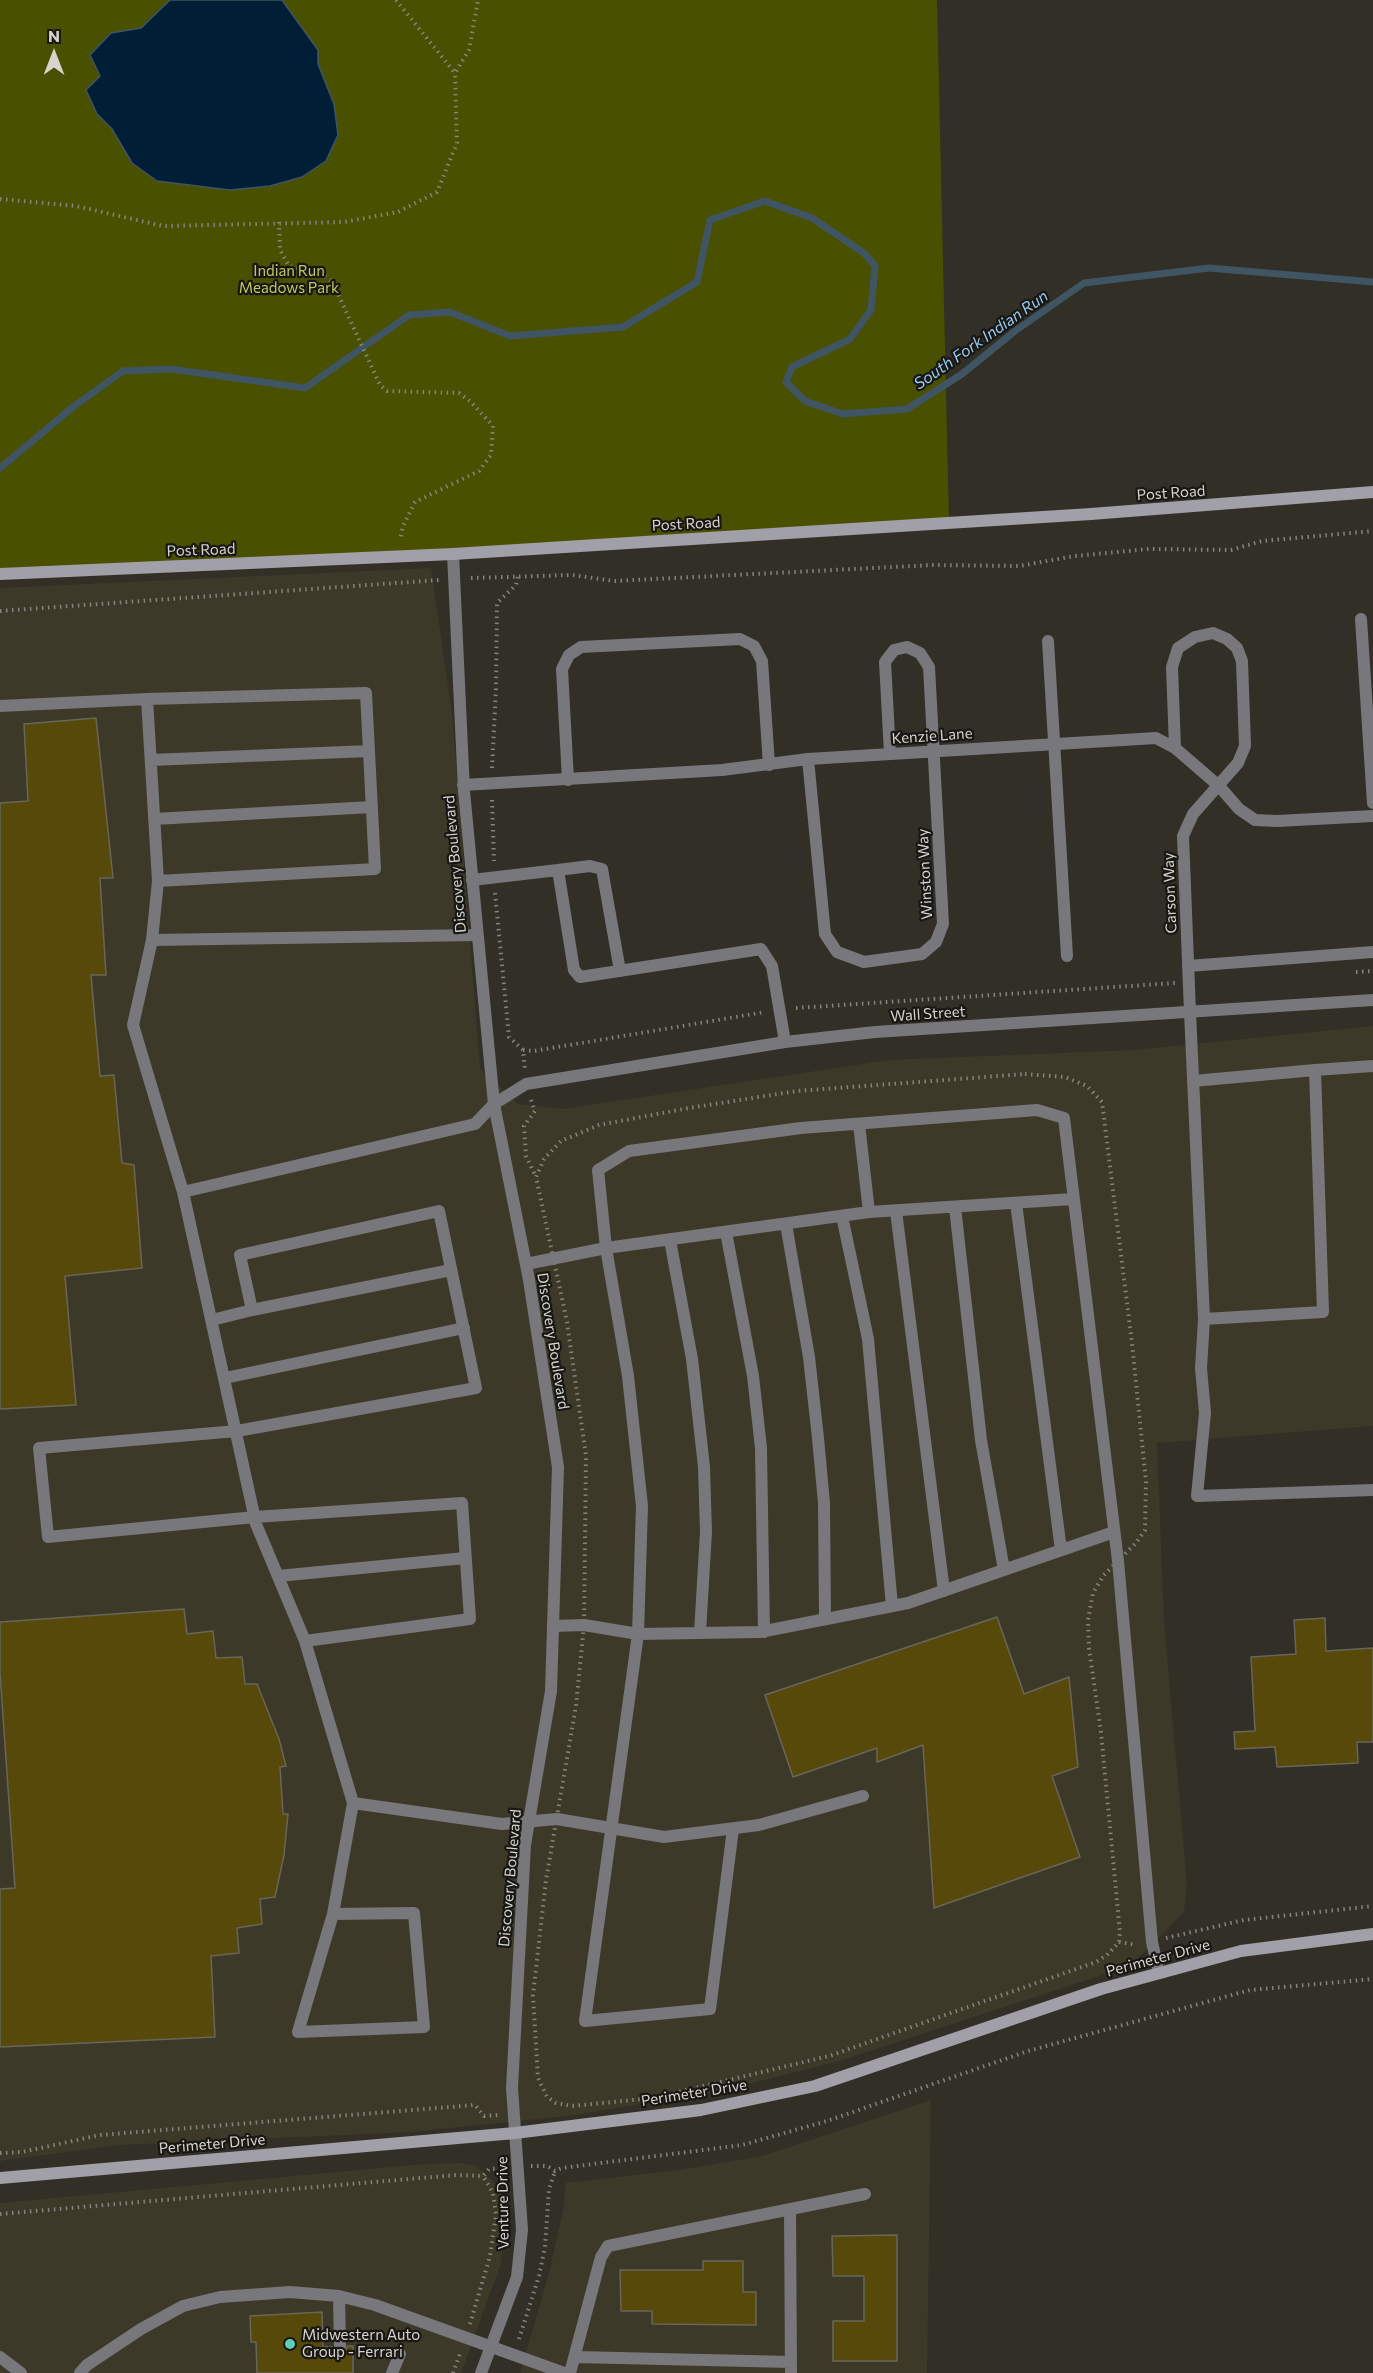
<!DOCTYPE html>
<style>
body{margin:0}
#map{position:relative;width:1373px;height:2373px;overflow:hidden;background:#312f26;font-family:Commissioner,sans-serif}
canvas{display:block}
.north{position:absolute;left:24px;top:24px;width:60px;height:60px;-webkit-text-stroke:4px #181713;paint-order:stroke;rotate:0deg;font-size:16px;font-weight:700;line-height:24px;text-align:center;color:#d6d4ce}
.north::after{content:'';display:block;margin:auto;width:21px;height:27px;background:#d6d4ce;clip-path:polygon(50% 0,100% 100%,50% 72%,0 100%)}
</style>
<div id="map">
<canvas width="1373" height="2373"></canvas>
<div class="north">N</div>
</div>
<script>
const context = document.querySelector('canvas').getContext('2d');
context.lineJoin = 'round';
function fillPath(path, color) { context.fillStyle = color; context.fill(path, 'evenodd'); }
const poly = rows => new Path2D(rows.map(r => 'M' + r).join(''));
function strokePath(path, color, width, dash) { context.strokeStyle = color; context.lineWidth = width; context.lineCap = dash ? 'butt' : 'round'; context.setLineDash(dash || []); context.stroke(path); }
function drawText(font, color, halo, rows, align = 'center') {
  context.font = font + ' Commissioner,sans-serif'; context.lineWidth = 4.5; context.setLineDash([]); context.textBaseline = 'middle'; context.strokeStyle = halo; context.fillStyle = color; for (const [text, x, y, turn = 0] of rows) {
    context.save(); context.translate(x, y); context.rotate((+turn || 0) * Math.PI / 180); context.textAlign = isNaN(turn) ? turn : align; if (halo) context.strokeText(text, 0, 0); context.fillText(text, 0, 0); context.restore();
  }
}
const built = poly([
 [431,568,452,714,480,1069,518,1104,562,1109,889,1060,1134,1050,1373,1026,1373,1426,1157,1443,1164,1621,1187,1885,1184,1912,1130,1966,836,2062,729,2089,576,2115,412,2132,120,2145,0,2161,0,588],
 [931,2100,927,2373,520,2373,550,2269,564,2206,565,2183,679,2170,762,2156],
 [461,2163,477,2166,499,2187,508,2213,500,2266,461,2373,0,2373,0,2203,424,2164]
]);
const green = poly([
 [0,0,937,0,949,523,0,574]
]);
const water = poly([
 [170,0,282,0,318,50,318,64,334,104,338,135,326,161,302,177,270,186,230,190,157,181,132,163,112,129,97,114,86,90,100,76,90,55,111,33,141,28,170,0]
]);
const stream = poly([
 [0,468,73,407,123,371,171,369,305,388,409,315,450,312,510,336,623,327,697,282,710,220,765,201,812,218,864,253,875,266,871,310,850,339,792,367,786,382,805,401,843,414,907,409,962,374,1015,331,1084,283,1209,268,1373,282]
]);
const building = poly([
 [96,718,113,878,100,878,106,975,91,975,100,1076,114,1075,122,1163,134,1165,142,1268,65,1276,76,1405,0,1409,0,803,28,801,24,724,96,718],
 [184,1609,187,1634,213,1631,216,1658,242,1657,245,1684,257,1684,279,1739,286,1766,280,1767,283,1814,288,1814,284,1855,275,1897,260,1899,262,1924,237,1928,239,1953,211,1956,215,2037,0,2047,0,1889,15,1888,0,1673,0,1622,184,1609],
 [997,1617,1024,1694,1069,1677,1078,1767,1052,1776,1080,1857,934,1908,923,1745,877,1762,877,1748,793,1777,765,1695,997,1617],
 [1325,1618,1326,1651,1373,1648,1373,1742,1357,1742,1358,1763,1277,1767,1275,1747,1235,1749,1234,1732,1255,1731,1251,1657,1296,1654,1294,1620,1325,1618],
 [897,2235,897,2361,833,2361,833,2321,864,2321,864,2276,833,2276,832,2236,897,2235],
 [703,2261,743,2261,743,2292,756,2292,756,2325,652,2324,652,2311,621,2311,620,2270,703,2270,703,2261],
 [322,2312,323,2347,332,2347,336,2353,341,2354,348,2346,353,2346,353,2373,257,2373,256,2342,251,2342,250,2316,322,2312]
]);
const path = poly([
 [396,0,455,73,469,50,478,0],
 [0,199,76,206,163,226,344,222,398,212,437,192,457,143,455,73],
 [279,222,280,250,289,266,320,273,332,281,380,385,387,391,459,393,471,402,493,426,491,455,479,471,415,502,403,526,400,540],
 [471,578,572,575,614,581,933,565,1019,566,1075,556,1149,549,1231,550,1262,541,1373,531],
 [0,611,439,580],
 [492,768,496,689,497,603,516,585,518,576],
 [492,800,494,861],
 [495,893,509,1037,523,1050,525,1070],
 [1356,972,1373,971],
 [796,1008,1175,983],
 [523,1050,534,1051,765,1012],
 [1025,1074,1065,1077,1087,1086,1102,1102,1132,1343,1146,1482,1145,1530,1136,1543,1103,1576,1093,1593,1088,1620,1089,1648,1101,1732,1120,1933,1119,1942,1107,1955,1096,1962,829,2056,653,2098,572,2106,556,2103,547,2097,538,2078,533,1995,546,1880,576,1706,584,1625,586,1456,567,1322,536,1177,544,1159,561,1141,599,1125,689,1108,797,1091,1025,1074],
 [531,1100,535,1111,524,1126,526,1156,536,1177],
 [1166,1938,1244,1920,1373,1906],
 [1119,1942,1136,1945],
 [0,2153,22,2152,100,2135,475,2105,484,2116,498,2115],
 [531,2166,547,2166,555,2171,562,2168,742,2145,827,2121,1028,2051,1250,1990,1373,1979],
 [0,2214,456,2175,483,2176,489,2169,503,2168],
 [470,2324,490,2256,496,2215,493,2193,483,2176],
 [519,2339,539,2276,545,2247,549,2189,555,2171],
 [453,2373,461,2351]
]);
const lane = poly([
 [1361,619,1373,803],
 [1048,641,1067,956],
 [147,699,366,693,375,869,158,881],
 [0,706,147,699,158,881,152,940],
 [151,760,369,751],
 [568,780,562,669,569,655,581,647,740,639,754,646,762,661,769,765],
 [154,819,372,807],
 [558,870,590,866,602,869,620,971],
 [472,880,558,870,574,970,580,977,761,949,772,966,785,1042],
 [1188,966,1373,952],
 [1190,1012,1204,1319,1323,1312,1315,1070,1193,1081],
 [1315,1070,1373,1066],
 [494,1104,475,1124,183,1192,256,1524,305,1641,353,1803,502,1824,557,1819,664,1837,759,1825,863,1796],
 [183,1192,133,1025,152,940,477,935],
 [1016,1203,1061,1550],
 [955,1207,981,1440,1004,1570],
 [896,1211,944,1591],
 [869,1212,1073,1199],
 [842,1216,868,1339,892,1606],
 [786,1224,809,1357,818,1438,824,1503,825,1619],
 [726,1232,753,1376,761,1448,764,1632],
 [670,1240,692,1359,704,1467,706,1532,700,1633],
 [526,1264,606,1248,598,1170,629,1151,801,1128,1037,1110,1064,1118,1118,1561,1152,1942,1159,1973],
 [252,1310,451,1270],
 [1204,1319,1201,1368,1205,1413,1197,1496,1373,1490],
 [212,1320,252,1310,240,1255,439,1211,476,1388,237,1431,39,1448,48,1537,255,1517,462,1503,470,1619,305,1641],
 [225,1378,464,1328],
 [278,1576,465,1558],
 [553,1626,584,1625,638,1634,642,1506,628,1376,606,1248,869,1212,859,1124],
 [733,1829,710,2009,585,2021,638,1634,760,1632,908,1603,1114,1532],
 [333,1914,414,1913,424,2027,298,2032,333,1914,353,1803],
 [790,2209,791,2373],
 [339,2296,340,2346],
 [0,2357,21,2373],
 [575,2357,791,2362],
 [80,2373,87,2365,141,2329,183,2306,220,2297,290,2292,339,2296,375,2305,564,2373],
 [392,2373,400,2354],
 [570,2373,601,2257,608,2246,865,2194]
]);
const street = poly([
 [453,554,464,791,494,1104,529,1280,558,1467,551,1691,525,1845,512,2088,522,2230,517,2277,481,2373],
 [1175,748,1172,667,1178,648,1195,637,1213,633,1227,639,1237,648,1242,661,1245,746,1238,763,1193,814,1183,836,1190,1012],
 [808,759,825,934,837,952,864,962,922,954,936,942,943,924,929,667,920,653,907,647,894,650,885,662,890,754],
 [463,785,722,770,808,759,1156,738,1175,748,1219,786,1239,809,1255,820,1277,821,1373,816],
 [494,1104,526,1084,785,1042,875,1032,1373,1000]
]);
const secondary = poly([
 [0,574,453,554,1091,514,1373,492],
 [0,2178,515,2133,701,2110,815,2086,1101,1989,1241,1951,1373,1934]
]);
const markers = [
 [290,2344,6,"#5eceb8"]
];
const parkNames = [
 ["Indian Run",289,271],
 ["Meadows Park",289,288]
];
const streetNames = [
 ["Post Road",1171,493,-4],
 ["Post Road",686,524,-3],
 ["Post Road",201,550,-2],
 ["Kenzie Lane",932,736,-4],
 ["Discovery Boulevard",455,864,-95],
 ["Winston Way",925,874,-93],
 ["Carson Way",1170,893,-92],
 ["Wall Street",928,1014,-4],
 ["Discovery Boulevard",553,1341,81],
 ["Discovery Boulevard",510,1878,-85],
 ["Perimeter Drive",1158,1958,-15],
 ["Perimeter Drive",694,2093,-9],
 ["Perimeter Drive",212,2144,-5],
 ["Venture Drive",503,2203,-91]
];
const poiNames = [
 ["Midwestern Auto",302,2335],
 ["Group - Ferrari",302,2352]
];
const waterNames = [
 ["South Fork Indian Run",981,340,-35]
];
fillPath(built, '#3d3929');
fillPath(green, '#495000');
fillPath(water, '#001f36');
strokePath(water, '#405564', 1.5);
strokePath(stream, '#405564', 7);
fillPath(building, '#57490a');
strokePath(building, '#68655b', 1.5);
strokePath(path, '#86847d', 4, [1.5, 4.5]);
strokePath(lane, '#78777c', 12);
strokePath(street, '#78777c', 12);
strokePath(secondary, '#a19fa7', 12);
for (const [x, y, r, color] of markers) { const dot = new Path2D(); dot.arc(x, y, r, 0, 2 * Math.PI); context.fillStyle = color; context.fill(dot); strokePath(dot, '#181713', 2); }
drawText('15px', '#bdca64', '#181713', parkNames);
drawText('15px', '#d6d4ce', '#181713', streetNames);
drawText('15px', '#d6d4ce', '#181713', poiNames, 'left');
drawText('italic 16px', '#97caf1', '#181713', waterNames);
</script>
